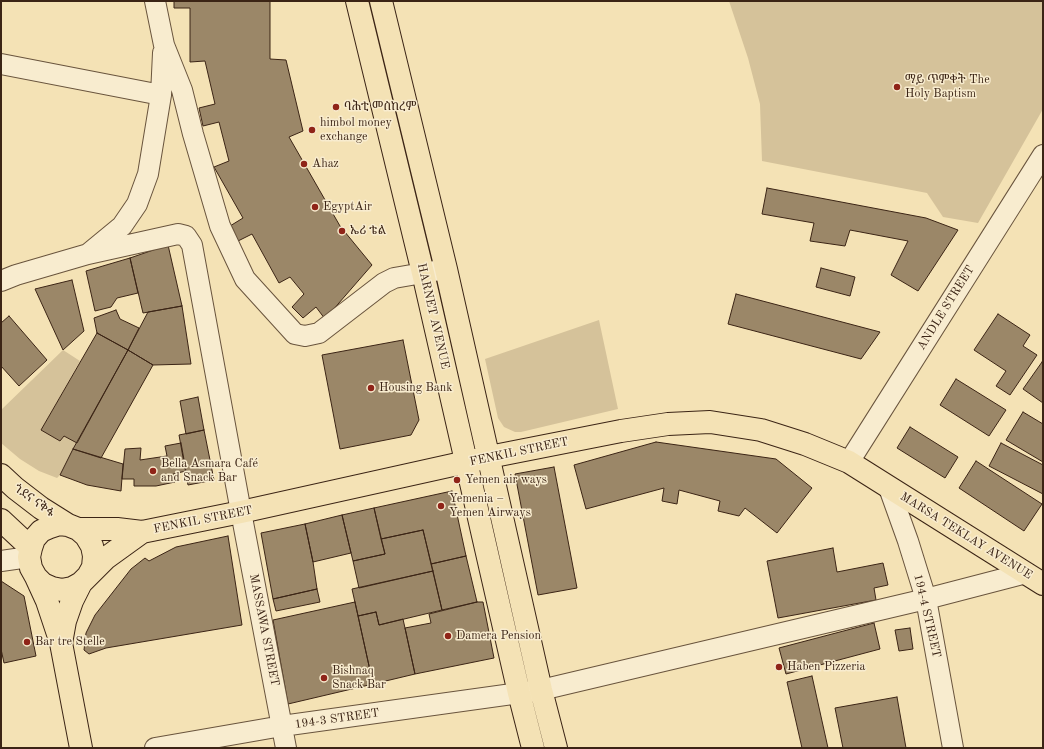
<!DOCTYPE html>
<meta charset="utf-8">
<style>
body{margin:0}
#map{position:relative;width:1044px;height:749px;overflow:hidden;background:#f4e2b5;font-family:"Old Standard TT",serif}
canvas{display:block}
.frame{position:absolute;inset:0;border:2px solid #3b2415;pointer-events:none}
</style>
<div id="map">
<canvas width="1044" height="749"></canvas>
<div class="frame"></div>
</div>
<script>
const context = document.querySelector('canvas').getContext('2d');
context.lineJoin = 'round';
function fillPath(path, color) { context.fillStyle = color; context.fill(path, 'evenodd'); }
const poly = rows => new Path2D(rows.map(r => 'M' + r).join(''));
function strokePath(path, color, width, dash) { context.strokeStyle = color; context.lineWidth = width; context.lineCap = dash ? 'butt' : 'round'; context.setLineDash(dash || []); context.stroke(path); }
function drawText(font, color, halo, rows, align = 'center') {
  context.font = font + ' "Old Standard TT","Noto Serif Ethiopic",serif'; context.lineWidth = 3; context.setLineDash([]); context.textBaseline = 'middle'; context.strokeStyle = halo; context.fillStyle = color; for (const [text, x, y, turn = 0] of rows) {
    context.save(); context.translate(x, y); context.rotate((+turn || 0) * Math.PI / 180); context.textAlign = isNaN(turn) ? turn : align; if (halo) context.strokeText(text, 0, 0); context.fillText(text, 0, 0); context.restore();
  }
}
const green = poly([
 [729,1,1043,1,1043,109,978,223,943,217,927,193,762,161,760,104,748,58],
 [599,320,618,409,521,432,515,432,504,427,498,418,485,359],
 [63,350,80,361,41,430,60,441,64,436,77,443,60,475,57,478,39,471,20,459,1,443,1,410]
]);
const building = poly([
 [174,1,270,1,270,59,286,60,303,131,289,137,340,226,372,265,325,319,316,307,303,318,292,307,304,294,290,277,279,283,252,234,238,241,230,226,243,218,214,167,229,161,219,122,203,126,199,108,215,104,205,61,190,62,190,8,174,8,174,1],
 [767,188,926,218,958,230,918,291,891,275,908,241,850,230,845,246,810,241,814,223,762,214,767,188],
 [168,245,182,306,143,313,130,258,168,245],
 [130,258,138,293,117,298,111,307,95,311,86,271,130,258],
 [821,268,855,277,850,296,816,287,821,268],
 [72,280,84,331,63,350,35,289,72,280],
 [736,294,880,332,861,359,728,324,736,294],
 [182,306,191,364,153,365,128,350,148,312,182,306],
 [116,310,120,319,139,328,128,350,97,333,94,318,116,310],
 [998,314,1030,335,1023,346,1037,355,1010,395,996,386,1006,371,974,350,998,314],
 [9,316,47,360,19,386,1,366,1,323,9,316],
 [97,333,128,350,77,443,64,436,60,441,41,430,97,333],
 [403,340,419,420,411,435,340,449,322,355,403,340],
 [128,350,153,365,101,458,73,449,128,350],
 [1042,362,1043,363,1043,403,1023,389,1042,362],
 [956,379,1006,410,989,436,940,405,956,379],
 [198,397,204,430,186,434,180,401,198,397],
 [1023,412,1043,424,1043,462,1006,440,1023,412],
 [910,427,958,457,945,478,897,448,910,427],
 [204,430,214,480,188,485,179,435,204,430],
 [656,442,776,459,812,488,777,533,745,508,739,516,718,511,720,501,679,490,677,504,662,501,664,488,586,509,574,465,656,442],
 [181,443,186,471,173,474,175,482,156,486,134,486,134,479,122,479,125,449,141,448,140,460,167,456,165,446,181,443],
 [1001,443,1043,465,1043,494,989,466,1001,443],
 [73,449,123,464,121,491,87,485,60,475,73,449],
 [976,461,1042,504,1024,531,959,488,976,461],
 [554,467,577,588,538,595,515,474,554,467],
 [452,491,466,556,431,564,423,530,381,539,374,508,452,491],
 [374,508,385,554,353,561,342,515,374,508],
 [342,515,351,553,313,562,305,524,342,515],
 [305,524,313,562,317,589,273,599,261,533,305,524],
 [423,530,433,571,359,588,353,561,385,554,381,539,423,530],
 [228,536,242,625,106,648,89,654,84,650,86,633,95,615,131,569,145,558,149,561,176,547,228,536],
 [833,548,837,572,883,563,888,585,874,588,876,600,778,618,767,561,833,548],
 [466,556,477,602,442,610,431,564,466,556],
 [433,571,442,610,379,625,376,612,358,616,352,589,433,571],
 [1,581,24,596,36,656,4,663,1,649,1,581],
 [317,589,320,602,276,611,273,599,317,589],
 [355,602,373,684,288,704,273,620,355,602],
 [477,602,483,602,494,658,415,674,405,628,431,623,429,614,477,602],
 [376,612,379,625,403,619,415,674,373,684,358,616,376,612],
 [874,623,880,649,786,674,779,648,874,623],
 [910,628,913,649,899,651,895,630,910,628],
 [812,676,828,748,802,748,787,682,812,676],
 [897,697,906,748,843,748,835,708,897,697]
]);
const minor = poly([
 [155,1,164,45,182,90,193,134,220,226,245,279,295,334,305,336,319,333,384,283,394,278,446,269],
 [1,64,161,95],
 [88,254,178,234,186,236,192,245,241,512,286,748],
 [1,281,16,275,88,254,122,226,137,204,148,174,161,95,163,53],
 [849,462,1043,155],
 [889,488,908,541,926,599,953,748],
 [1,561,29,557],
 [155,748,282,726,541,690,926,599,1026,573]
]);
const major = poly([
 [357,1,423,273,519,693,533,748],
 [381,1,446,269,541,690,556,748],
 [1,475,15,488,41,508,68,525],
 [1,520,31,548],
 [78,529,86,536,92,546,94,556,93,567,88,576,81,583,72,588,62,590,52,588,43,584,36,577,31,568,29,557,31,548,34,539,41,531,50,527,59,524,68,525,78,529,117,529,142,532,241,512,489,457,621,431,668,424,710,422,761,430,805,444,849,462,1043,584],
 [88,576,106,558,142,532],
 [36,577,47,601,61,643,81,748],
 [61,643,65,621,72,601,81,583]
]);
const markers = [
 [897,87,4,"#8f2418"],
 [336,107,4,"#8f2418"],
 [312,130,4,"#8f2418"],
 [304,164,4,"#8f2418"],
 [315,207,4,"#8f2418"],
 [342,231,4,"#8f2418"],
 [371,388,4,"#8f2418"],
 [153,471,4,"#8f2418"],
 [457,480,4,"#8f2418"],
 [441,506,4,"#8f2418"],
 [448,636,4,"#8f2418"],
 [27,642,4,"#8f2418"],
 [779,667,4,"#8f2418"],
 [324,678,4,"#8f2418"]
];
const poiNames = [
 ["ማይ ጥምቀት The",905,80],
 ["Holy Baptism",905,94],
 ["ባሕቲ መስከረም",344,107],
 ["himbol money",320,123],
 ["exchange",320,137],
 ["Ahaz",312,164],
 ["EgyptAir",323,207],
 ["ኤሪ ቴል",350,231],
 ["Housing Bank",379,388],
 ["Bella Asmara Café",161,464],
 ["and Snack Bar",161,478],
 ["Yemen air ways",465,480],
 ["Yemenia –",449,499],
 ["Yemen Airways",449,513],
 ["Damera Pension",456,636],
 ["Bar tre Stelle",35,642],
 ["Haben Pizzeria",787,667],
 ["Bishnaq",332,671],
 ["Snack Bar",332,685]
];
const streetNames = [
 ["ANDLE STREET",946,308,-58],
 ["HARNET AVENUE",433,316,77],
 ["FENKIL STREET",519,452,-12],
 ["ጎደና ናቅፋ",34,501,36],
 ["FENKIL STREET",203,520,-11],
 ["MARSA TEKLAY AVENUE",966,536,32],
 ["194-4 STREET",927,616,77],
 ["MASSAWA STREET",264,630,79],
 ["194-3 STREET",337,719,-8]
];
fillPath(green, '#d5c29a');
fillPath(building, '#9b8768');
strokePath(building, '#3b2415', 1);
strokePath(minor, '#69543d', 22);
strokePath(major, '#3b2415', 24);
strokePath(minor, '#f8eccf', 20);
strokePath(major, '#f4e2b5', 22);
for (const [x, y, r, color] of markers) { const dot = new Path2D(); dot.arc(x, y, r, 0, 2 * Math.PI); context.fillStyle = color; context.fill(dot); strokePath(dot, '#f8eccf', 1.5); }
drawText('12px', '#3b2415', '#f8eccf', poiNames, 'left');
drawText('12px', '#3b2415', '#f8eccf', streetNames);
</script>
